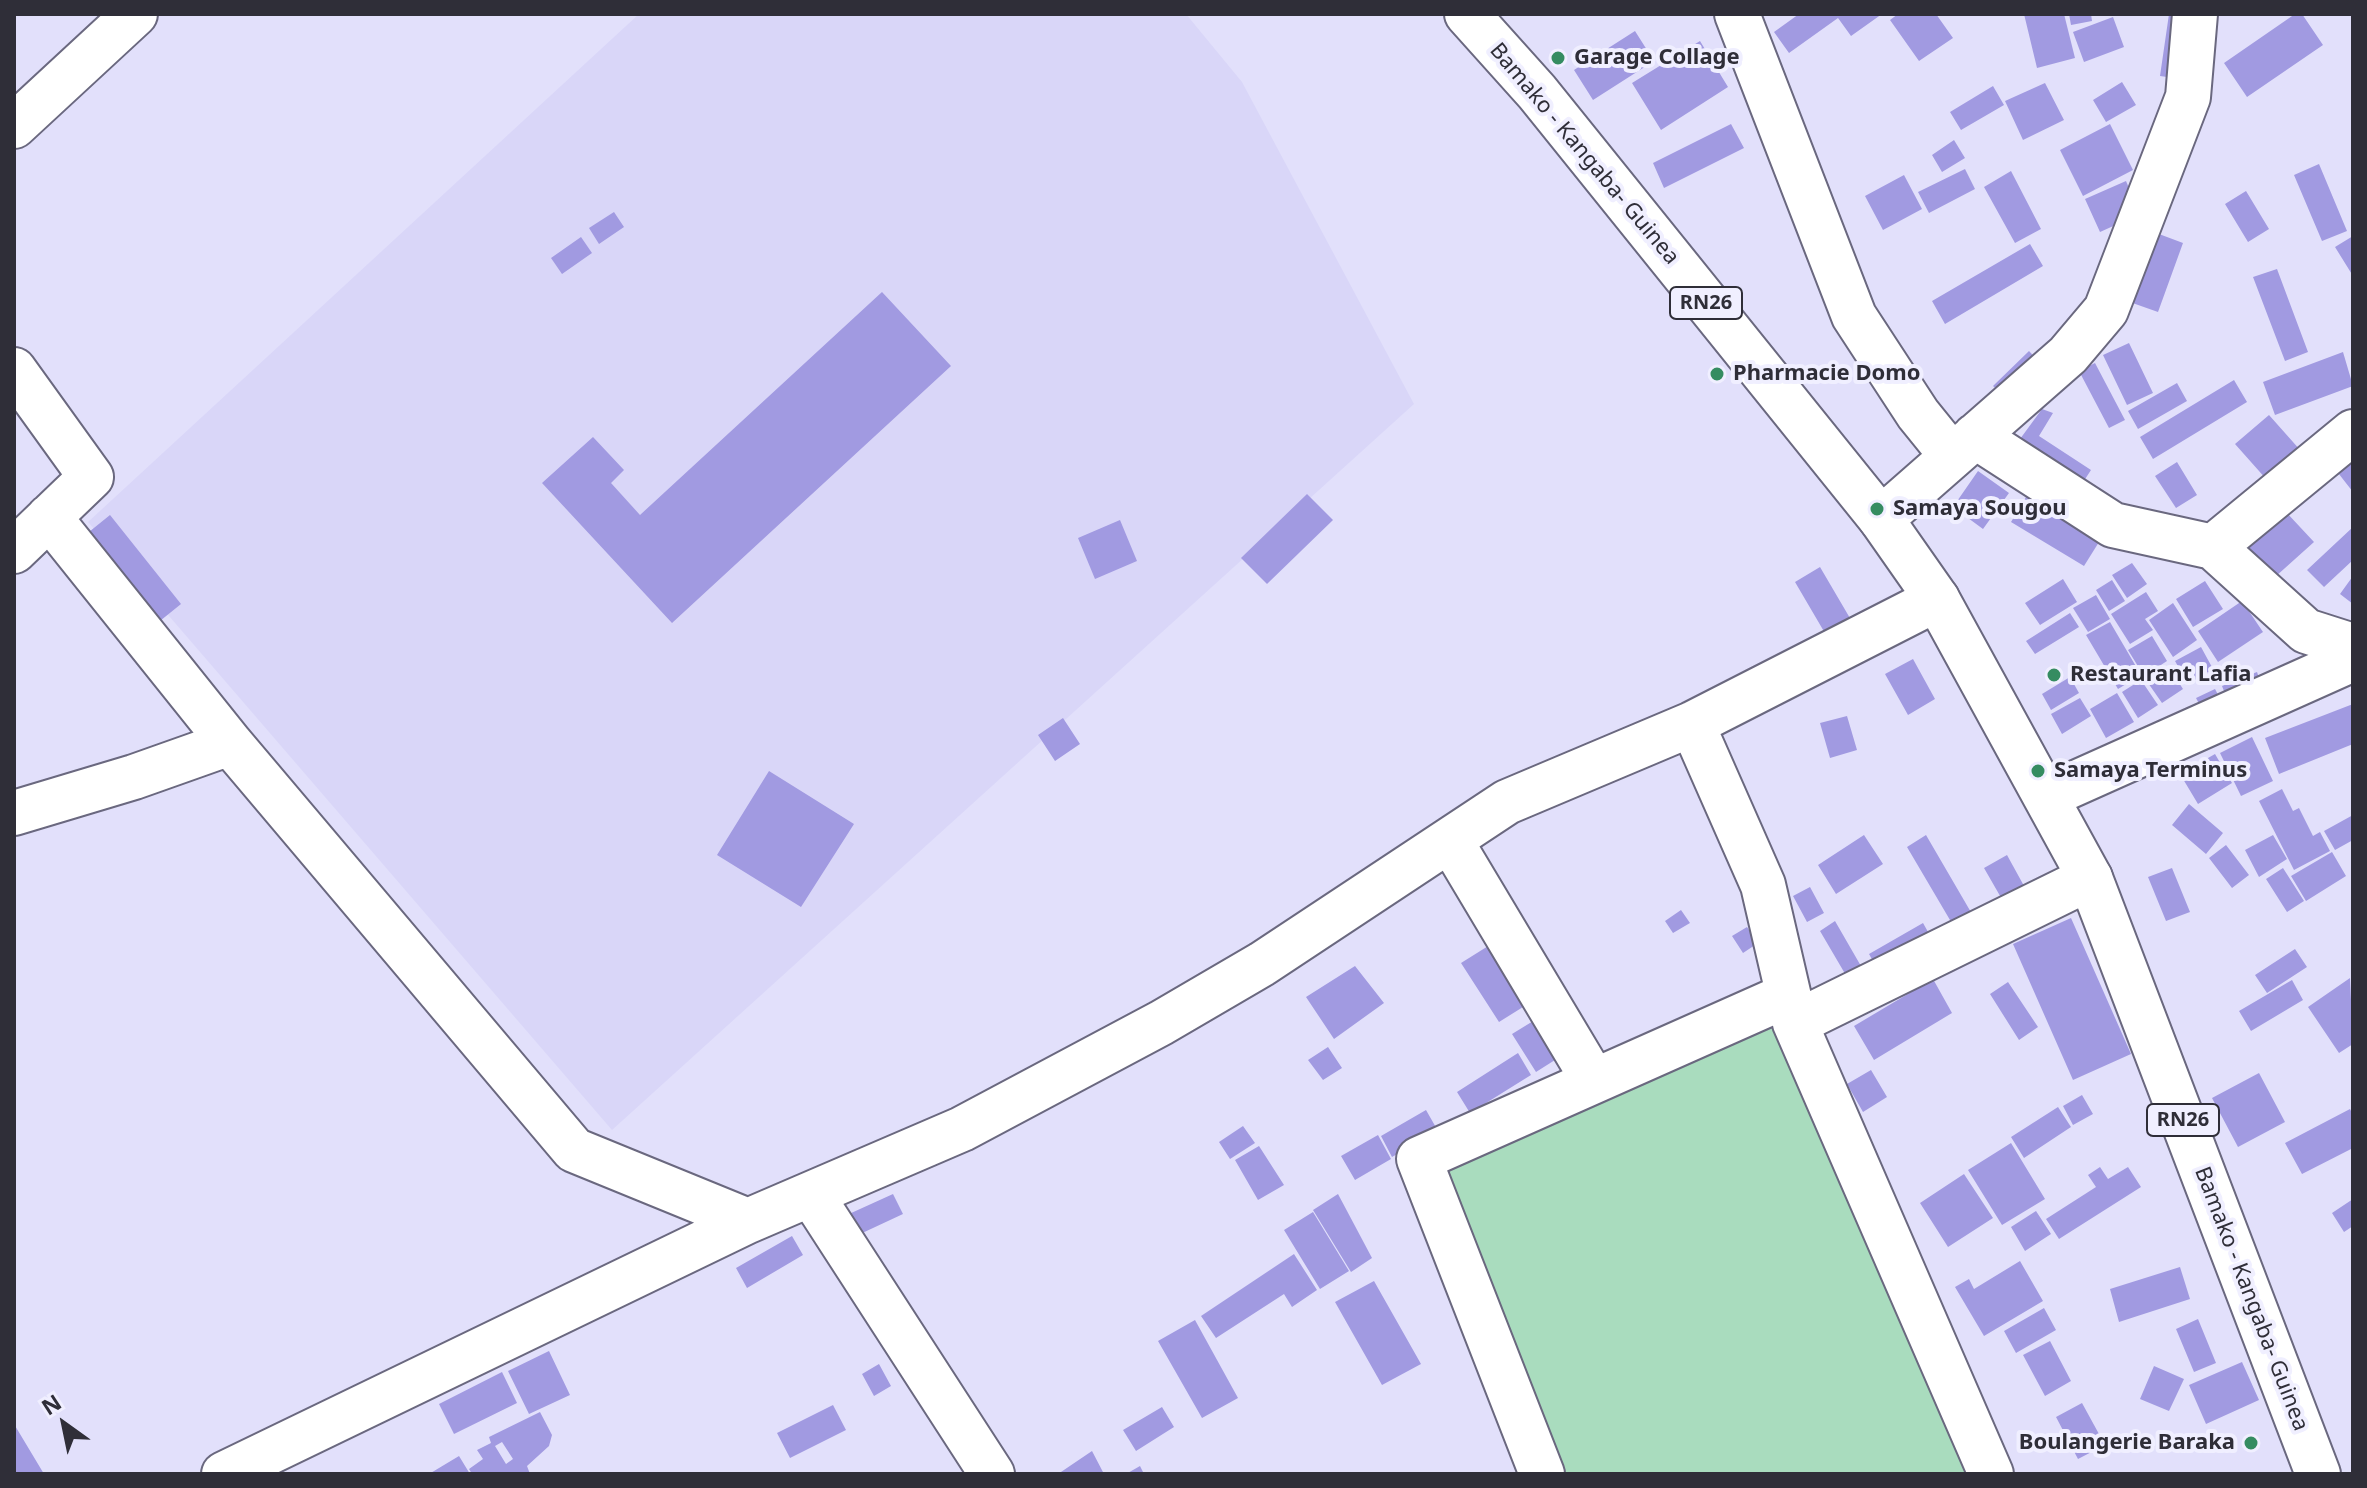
<!DOCTYPE html>
<style>
body{margin:0}
#map{position:relative;width:2367px;height:1488px;overflow:hidden;background:#e2e0fb;font-family:"Noto Sans",sans-serif}
canvas{display:block}
.frame{position:absolute;inset:0;border:16px solid #2f2e38;pointer-events:none}
.north{position:absolute;left:24px;top:1384px;width:80px;height:80px;-webkit-text-stroke:6px #f0efff;paint-order:stroke;rotate:327deg;font-size:22px;font-weight:700;line-height:32px;text-align:center;color:#2f2e38}
.north::after{content:'';display:block;margin:auto;width:28px;height:36px;background:#2f2e38;clip-path:polygon(50% 0,100% 100%,50% 72%,0 100%)}
</style>
<div id="map">
<canvas width="2367" height="1488"></canvas>
<div class="frame"></div>
<div class="north">N</div>
</div>
<script>
const context = document.querySelector('canvas').getContext('2d');
context.lineJoin = 'round';
function fillPath(path, color) { context.fillStyle = color; context.fill(path, 'evenodd'); }
const poly = rows => new Path2D(rows.map(r => 'M' + r).join(''));
function strokePath(path, color, width, dash) { context.strokeStyle = color; context.lineWidth = width; context.lineCap = dash ? 'butt' : 'round'; context.setLineDash(dash || []); context.stroke(path); }
function drawText(font, color, halo, rows, align = 'center') {
  context.font = font + ' "Noto Sans",sans-serif'; context.lineWidth = 8; context.setLineDash([]); context.textBaseline = 'middle'; context.strokeStyle = halo; context.fillStyle = color; for (const [text, x, y, turn = 0] of rows) {
    context.save(); context.translate(x, y); context.rotate((+turn || 0) * Math.PI / 180); context.textAlign = isNaN(turn) ? turn : align; if (halo) context.strokeText(text, 0, 0); context.fillText(text, 0, 0); context.restore();
  }
}
const built = poly([
 [639,14,1186,14,1242,82,1414,404,612,1130,88,522]
]);
const green = poly([
 [1778,1014,1987,1474,1563,1474,1430,1162]
]);
const building = poly([
 [1799,14,1882,14,1851,36,1838,18,1789,53,1774,32],
 [1898,14,1936,14,1953,38,1919,61,1890,20],
 [2024,14,2064,14,2075,58,2037,68],
 [2069,14,2091,14,2092,21,2071,25],
 [2169,14,2191,14,2181,79,2160,76],
 [2295,14,2302,14,2323,45,2247,97,2224,63],
 [2113,17,2124,47,2084,62,2073,32],
 [1635,31,1654,61,1593,100,1574,70],
 [1700,41,1728,87,1661,130,1632,83],
 [2122,82,2136,105,2106,122,2093,100],
 [2045,83,2064,120,2023,140,2005,101],
 [1993,86,2004,105,1961,130,1950,112],
 [1731,124,1744,148,1664,188,1653,163],
 [2110,124,2133,170,2083,196,2060,150],
 [1954,140,1965,158,1942,172,1932,155],
 [2319,164,2347,231,2322,241,2294,175],
 [1965,169,1975,189,1929,213,1918,192],
 [2011,171,2041,229,2015,243,1984,187],
 [1904,175,1922,209,1883,230,1865,196],
 [2126,181,2140,214,2100,232,2085,199],
 [2246,191,2269,229,2248,242,2225,204],
 [614,212,624,227,599,244,589,228],
 [2151,231,2183,243,2158,312,2124,300],
 [2353,236,2353,276,2335,247],
 [581,237,592,253,562,274,551,258],
 [2030,244,2043,266,1945,324,1932,301],
 [2277,269,2308,352,2285,361,2253,277],
 [882,292,951,366,672,623,542,483,593,437,624,470,611,483,640,515],
 [2129,343,2153,393,2127,405,2103,355],
 [2029,351,2043,366,2008,400,1993,386],
 [2343,352,2353,386,2275,415,2263,382],
 [2095,363,2125,420,2109,428,2079,371],
 [2234,380,2247,402,2153,459,2140,437],
 [2177,383,2187,401,2138,429,2128,411],
 [2042,409,2053,413,2039,436,2091,470,2074,496,2012,450],
 [2269,415,2309,460,2275,489,2235,444],
 [2353,456,2353,492,2335,469],
 [2177,462,2197,495,2176,508,2155,476],
 [1978,471,2009,493,1983,529,1953,507],
 [1307,494,1333,520,1267,584,1241,558],
 [2026,497,2099,542,2084,566,2011,522],
 [2286,512,2314,542,2275,577,2248,547],
 [110,515,181,604,155,625,84,536],
 [1120,520,1137,561,1095,579,1078,538],
 [2353,527,2353,560,2324,587,2307,570],
 [2132,563,2147,584,2127,598,2112,575],
 [1820,567,1854,625,1829,640,1795,582],
 [2353,576,2353,604,2340,594],
 [2063,579,2077,602,2040,625,2025,603],
 [2112,580,2125,601,2109,611,2096,590],
 [2205,581,2223,609,2193,627,2176,599],
 [2146,592,2158,611,2145,619,2153,630,2130,644,2111,614],
 [2096,595,2110,619,2088,632,2073,608],
 [2242,601,2263,632,2218,662,2198,631],
 [2173,603,2197,640,2173,657,2149,620],
 [2070,613,2079,627,2035,654,2026,641],
 [2110,622,2141,675,2118,689,2086,635],
 [2152,636,2167,661,2144,676,2128,650],
 [2201,647,2213,669,2188,684,2175,661],
 [1913,659,1935,699,1908,715,1885,674],
 [2168,666,2183,689,2162,703,2146,680],
 [2257,672,2264,693,2230,706,2222,686],
 [2070,677,2079,693,2051,710,2042,694],
 [2141,680,2158,705,2138,718,2122,692],
 [2215,689,2225,708,2206,717,2196,698],
 [2117,693,2134,722,2106,738,2090,709],
 [2080,698,2091,716,2062,734,2051,714],
 [2353,704,2353,744,2279,774,2265,738],
 [1847,716,1857,750,1830,758,1820,723],
 [1063,718,1080,744,1055,761,1038,735],
 [2252,737,2273,781,2241,796,2220,753],
 [2215,754,2232,783,2198,804,2180,774],
 [769,771,854,824,801,907,717,855],
 [2282,789,2293,811,2299,808,2313,836,2320,832,2330,851,2294,870,2259,801],
 [2189,804,2223,833,2206,854,2172,825],
 [2353,815,2353,840,2335,850,2324,831],
 [1864,835,1883,864,1836,894,1818,865],
 [1926,835,1979,926,1960,937,1907,847],
 [2273,835,2287,859,2259,877,2245,850],
 [2226,845,2249,875,2232,888,2209,858],
 [2332,852,2346,876,2306,901,2291,876],
 [2007,855,2029,895,2007,908,1984,868],
 [2172,868,2190,912,2166,921,2148,877],
 [2283,868,2304,901,2287,912,2266,879],
 [1810,887,1824,913,1807,922,1793,896],
 [1681,910,1690,923,1673,933,1665,921],
 [2071,918,2131,1054,2073,1080,2013,944],
 [1835,921,1869,980,1854,989,1820,931],
 [1923,923,1936,946,1882,977,1869,954],
 [1747,927,1758,943,1743,953,1732,936],
 [1493,943,1531,1002,1499,1022,1461,963],
 [2295,949,2307,967,2267,993,2255,975],
 [1355,966,1384,1003,1334,1039,1306,997],
 [2350,978,2353,1044,2339,1053,2308,1007],
 [1933,979,1952,1013,1874,1060,1854,1026],
 [2292,980,2303,1000,2251,1031,2239,1011],
 [2008,982,2038,1027,2019,1040,1990,994],
 [1543,1015,1566,1053,1536,1072,1512,1034],
 [1328,1047,1342,1068,1323,1080,1308,1060],
 [1518,1053,1531,1075,1470,1113,1457,1092],
 [1871,1070,1887,1097,1863,1112,1847,1084],
 [2259,1073,2285,1122,2238,1147,2212,1098],
 [2082,1095,2093,1114,2073,1125,2063,1106],
 [2058,1107,2071,1127,2024,1158,2011,1137],
 [2350,1109,2353,1115,2353,1148,2302,1174,2285,1143],
 [1426,1110,1438,1131,1392,1157,1381,1136],
 [1243,1126,1255,1143,1230,1159,1219,1142],
 [1378,1135,1391,1159,1355,1180,1341,1156],
 [2011,1143,2045,1199,2002,1225,1968,1170],
 [1259,1146,1284,1185,1258,1200,1235,1160],
 [2100,1167,2108,1179,2128,1167,2141,1187,2059,1239,2046,1219,2096,1187,2088,1175],
 [1964,1174,1993,1218,1948,1247,1920,1203],
 [893,1194,903,1214,858,1235,849,1214],
 [1338,1194,1372,1258,1351,1272,1313,1210],
 [2353,1199,2353,1226,2344,1232,2332,1213],
 [2036,1211,2051,1234,2025,1251,2011,1227],
 [1313,1212,1349,1271,1320,1289,1284,1230],
 [792,1236,803,1255,747,1288,736,1268],
 [1294,1254,1317,1290,1292,1307,1284,1294,1216,1338,1201,1316],
 [2020,1261,2043,1301,1984,1336,1955,1287,1969,1279,1974,1289],
 [2180,1267,2190,1299,2119,1322,2110,1289],
 [1374,1281,1421,1364,1382,1385,1335,1302],
 [2044,1308,2056,1330,2016,1353,2004,1331],
 [2198,1319,2216,1363,2194,1372,2176,1329],
 [1195,1320,1238,1398,1202,1418,1158,1341],
 [2050,1341,2071,1381,2045,1396,2023,1355],
 [549,1351,570,1395,529,1414,508,1371],
 [2242,1362,2259,1400,2206,1424,2189,1385],
 [879,1364,891,1386,874,1396,862,1374],
 [2154,1366,2184,1379,2169,1411,2140,1399],
 [502,1372,517,1403,454,1434,439,1404],
 [2082,1403,2105,1445,2078,1459,2056,1417],
 [833,1405,846,1430,790,1458,777,1433],
 [1162,1407,1174,1427,1136,1451,1123,1430],
 [540,1412,552,1435,549,1446,527,1466,530,1474,472,1474,469,1469,483,1459,477,1450,491,1443,489,1437],
 [502,1442,513,1459,506,1464,495,1446],
 [14,1424,44,1474,14,1474],
 [1092,1451,1104,1474,1058,1474],
 [459,1456,470,1474,429,1474],
 [1140,1466,1144,1474,1126,1474]
]);
const minor = poly([
 [14,126,135,14],
 [14,370,91,477,14,551],
 [1975,436,2113,525,2213,547,2306,631,2353,646],
 [49,517,230,743],
 [1881,519,2068,355,2106,310,2188,97,2195,14],
 [2213,547,2353,432],
 [1692,724,1763,885,1795,1023,1991,1474],
 [2047,796,2353,659],
 [14,813,134,777,230,743,574,1150,748,1221,962,1129,1161,1023,1262,964,1507,802,1692,724,1937,599],
 [1450,840,1594,1081],
 [1795,1023,2090,878],
 [812,1196,992,1474],
 [224,1474,748,1221],
 [1542,1474,1419,1159,1788,995]
]);
const tertiary = poly([
 [1737,14,1854,316,1918,414,1952,456]
]);
const primary = poly([
 [1467,14,1537,92,1881,519,1937,599,2090,878,2318,1474]
]);
const markers = [
 [1558,58,8,"#358c61"],
 [1717,374,8,"#358c61"],
 [1877,509,8,"#358c61"],
 [2054,675,8,"#358c61"],
 [2038,771,8,"#358c61"],
 [2251,1443,8,"#358c61"]
];
const shields = [
 [1706,303,72],
 [2183,1120,72]
];
const shieldNames = [
 ["RN26",1706,303],
 ["RN26",2183,1120]
];
const poiNames = [
 ["Garage Collage",1574,58],
 ["Pharmacie Domo",1733,374],
 ["Samaya Sougou",1893,509],
 ["Restaurant Lafia",2070,675],
 ["Samaya Terminus",2054,771],
 ["Boulangerie Baraka",2235,1443,"right"]
];
const streetNames = [
 ["Bamako - Kangaba- Guinea",1584,154,50],
 ["Bamako - Kangaba- Guinea",2251,1299,69]
];
fillPath(built, '#d9d6f8');
fillPath(green, '#a9dcbe');
fillPath(building, '#a19ae1');
strokePath(minor, '#6a687f', 48);
strokePath(tertiary, '#6a687f', 48);
strokePath(primary, '#6a687f', 48);
strokePath(minor, '#fff', 44);
strokePath(tertiary, '#fff', 44);
strokePath(primary, '#fff', 44);
for (const [x, y, r, color] of markers) { const dot = new Path2D(); dot.arc(x, y, r, 0, 2 * Math.PI); context.fillStyle = color; context.fill(dot); strokePath(dot, '#f0efff', 3); }
for (const [x, y, w] of shields) { const box = new Path2D(); box.roundRect(x - w / 2, y - 16, w, 32, 6); context.fillStyle = '#f0efff'; context.fill(box); strokePath(box, '#2f2e38', 2); }
drawText('bold 20px', '#2f2e38', null, shieldNames);
drawText('bold 22px', '#2f2e38', '#f0efff', poiNames, 'left');
drawText('22px', '#2f2e38', '#f0efff', streetNames);
</script>
